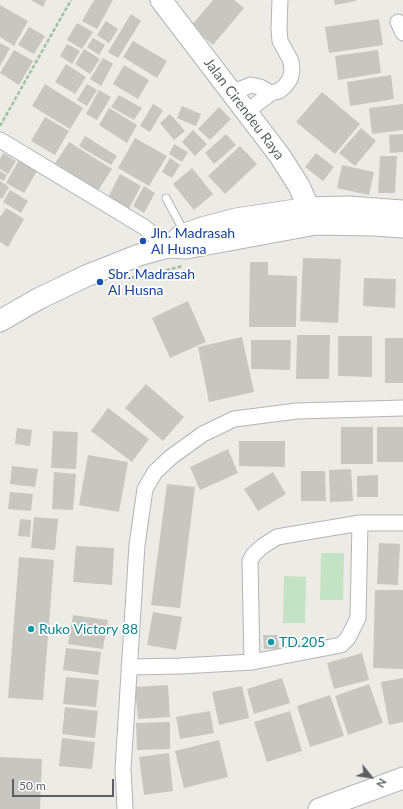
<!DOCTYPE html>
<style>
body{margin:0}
#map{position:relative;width:403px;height:809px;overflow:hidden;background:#edebe5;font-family:Lato,sans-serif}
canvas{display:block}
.north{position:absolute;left:351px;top:757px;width:40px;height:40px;-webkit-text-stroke:3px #fff;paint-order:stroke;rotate:120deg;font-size:11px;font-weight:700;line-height:16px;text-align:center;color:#5c5f63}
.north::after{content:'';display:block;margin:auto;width:14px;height:18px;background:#5c5f63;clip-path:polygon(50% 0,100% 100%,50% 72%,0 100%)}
.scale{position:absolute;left:12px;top:779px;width:102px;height:18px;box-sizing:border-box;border:2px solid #5c5f63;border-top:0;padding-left:5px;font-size:12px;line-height:14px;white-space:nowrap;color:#5c5f63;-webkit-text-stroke:3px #fff;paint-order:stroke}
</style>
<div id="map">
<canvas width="403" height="809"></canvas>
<div class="north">N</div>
<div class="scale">50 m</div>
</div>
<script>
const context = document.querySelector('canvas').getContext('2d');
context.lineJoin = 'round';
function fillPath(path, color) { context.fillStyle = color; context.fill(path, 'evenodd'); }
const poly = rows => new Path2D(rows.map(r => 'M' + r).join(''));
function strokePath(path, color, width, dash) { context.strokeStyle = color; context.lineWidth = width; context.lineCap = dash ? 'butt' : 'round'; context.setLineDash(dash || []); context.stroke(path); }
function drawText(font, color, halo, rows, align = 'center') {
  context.font = font + ' Lato,sans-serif'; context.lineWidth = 3.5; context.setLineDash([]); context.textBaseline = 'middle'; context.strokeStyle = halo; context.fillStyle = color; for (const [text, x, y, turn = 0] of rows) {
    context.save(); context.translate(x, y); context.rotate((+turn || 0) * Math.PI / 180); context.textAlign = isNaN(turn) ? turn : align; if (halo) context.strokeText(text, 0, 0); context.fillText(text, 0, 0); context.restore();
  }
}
const green = poly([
 [321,553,344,553,343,600,320,600],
 [284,576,306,577,305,623,283,623]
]);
const building = poly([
 [31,0,46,0,43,7],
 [94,0,113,0,97,29,82,21],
 [213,0,234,0,244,8,213,45,191,26],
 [334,0,356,0,356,1,335,5],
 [0,5,28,21,14,46,0,37],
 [131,14,141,21,118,58,108,52],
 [379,19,383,45,329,53,325,27],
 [106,21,118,29,109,43,97,35],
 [77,23,93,32,82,49,67,40],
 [29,27,45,36,34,54,18,45],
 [93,38,105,45,99,55,87,47],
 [133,41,167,61,157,78,123,57],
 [0,43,10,48,0,66],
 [67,44,80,51,72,64,60,56],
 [84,49,100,59,90,74,75,64],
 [14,50,33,61,19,85,0,73],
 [378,50,381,73,338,80,335,56],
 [103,58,113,64,101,86,90,79],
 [66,64,86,77,75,94,55,82],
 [124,65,149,80,138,99,113,84],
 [391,75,394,99,350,106,347,82],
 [45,84,83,108,70,129,32,106],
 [87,84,97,90,87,106,77,100],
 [99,90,111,97,97,120,86,114],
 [322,92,360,124,335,154,296,122],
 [119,95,142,108,134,120,111,107],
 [153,104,163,110,150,132,140,126],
 [403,104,403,130,372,134,369,108],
 [182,106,201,114,196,126,177,118],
 [219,107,231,119,210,140,198,129],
 [109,108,137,125,127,143,99,125],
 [170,114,185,131,174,140,160,123],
 [45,117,69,131,55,155,31,141],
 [361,128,376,141,355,166,339,153],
 [193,130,207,144,195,156,182,142],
 [226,134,236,145,214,164,205,153],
 [403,134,403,152,390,153,389,135],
 [85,136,117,156,111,165,79,146],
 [135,138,167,156,149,186,118,168],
 [69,142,112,169,97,192,54,165],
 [174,144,188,152,182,162,169,154],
 [240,146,257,164,225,194,208,176],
 [3,153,16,161,8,174,0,169,0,159],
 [316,153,334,167,323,181,305,167],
 [380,156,397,156,395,193,378,193],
 [170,158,180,165,172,178,162,172],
 [19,160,37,171,24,193,6,183],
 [342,165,374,172,369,195,337,188],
 [192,168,213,194,194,210,173,184],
 [0,171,7,175,4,181,0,179],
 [120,174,141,186,127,212,106,201],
 [0,181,9,187,2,199,0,198],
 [144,186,155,193,144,213,133,206],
 [10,190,28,201,21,213,3,202],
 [6,208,24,219,8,247,0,242,0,215,1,216],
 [303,258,341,259,338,323,300,321],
 [250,262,268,262,268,275,297,276,296,327,249,327],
 [364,278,396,279,395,308,363,306],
 [188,301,206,342,170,358,152,318],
 [297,335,330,335,329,379,296,379],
 [338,336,372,336,372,377,338,376],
 [242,337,254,392,209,402,198,347],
 [385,338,403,338,403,383,385,383],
 [251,340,291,340,290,370,251,369],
 [146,384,184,417,163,441,125,408],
 [108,408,149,439,132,462,91,431],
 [341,427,373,427,373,464,341,464],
 [377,427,403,427,403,462,377,462],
 [17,428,32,430,30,446,15,444],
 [53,431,78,432,76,469,51,468],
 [239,441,285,441,285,467,239,466],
 [228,449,238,473,200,490,190,467],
 [88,455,128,462,119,512,79,505],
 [12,466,38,469,35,487,10,484],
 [351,469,353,501,330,502,329,470],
 [301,471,325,471,326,501,301,501],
 [54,472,76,474,73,510,52,509],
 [273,472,286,494,258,511,244,489],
 [378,475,378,497,357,497,357,476],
 [167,484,195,487,180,608,151,605],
 [10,492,33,494,31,511,8,509],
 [34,517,58,519,55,550,31,548],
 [20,519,31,520,30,537,18,536],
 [379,543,400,544,398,585,377,584],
 [76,546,114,548,112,585,73,582],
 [19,557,54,560,43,700,8,698],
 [375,590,403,590,403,669,373,668],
 [153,612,182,617,176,650,147,645],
 [73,615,108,620,103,649,68,644],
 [263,635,278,635,279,649,264,649],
 [66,648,101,652,98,675,63,670],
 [362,653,369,680,334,689,327,663],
 [66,677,99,680,96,707,63,704],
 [282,678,290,703,254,714,247,689],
 [403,678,403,722,389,725,381,682],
 [369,684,383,723,348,735,335,696],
 [168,685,170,717,138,719,135,687],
 [242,686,249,718,219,725,212,692],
 [330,695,344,736,310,747,297,706],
 [65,707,98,711,95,738,62,734],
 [210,711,214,733,180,739,176,717],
 [290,711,302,751,267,762,254,722],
 [170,722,170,749,137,750,136,723],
 [62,738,95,742,92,769,59,766],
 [219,740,228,777,184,788,175,751],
 [169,753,173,791,144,795,139,757],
 [0,757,42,759,40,809,0,809]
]);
const path = poly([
 [0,126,71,0],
 [131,277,137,278,182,266]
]);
const lane = poly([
 [166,198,180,224,182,233]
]);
const street = poly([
 [398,22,403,33],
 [231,93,251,85,260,87,271,93],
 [246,112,271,93,279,91,285,86,290,79,292,71,291,61,280,41,279,29,280,0],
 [0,140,144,227,168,247],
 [252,662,250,561,254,554,263,546,277,537,360,523,403,523],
 [129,667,181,666,252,662,341,645,348,638,358,618,360,523],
 [125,809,123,769,137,545,145,489,155,472,171,457,203,434,234,419,297,411,403,408]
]);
const secondary = poly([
 [161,0,280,156,299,186,316,224],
 [170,246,182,235,202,228,236,219,309,208,349,207,403,211],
 [0,321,38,299,86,276,139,255,168,247,186,248,316,224,374,225,403,227],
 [319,809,403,778]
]);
const markers = [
 [143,241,4,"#1a4fb4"],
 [100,282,4,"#1a4fb4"],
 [31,629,4,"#0f9aa8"],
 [271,642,4,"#0f9aa8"]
];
const streetNames = [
 ["Jalan Cirendeu Raya",244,109,53]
];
const transitNames = [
 ["Jln. Madrasah",151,233],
 ["Al Husna",151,249],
 ["Sbr. Madrasah",108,274],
 ["Al Husna",108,290]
];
const cultureNames = [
 ["Ruko Victory 88",39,629],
 ["TD.205",279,642]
];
fillPath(green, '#c4e2c4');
fillPath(building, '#c8c6c1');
strokePath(lane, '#b2b4b8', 9);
strokePath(street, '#b2b4b8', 17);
strokePath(secondary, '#b1b4b8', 23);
strokePath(path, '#9ec2a8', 2.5, [4, 2]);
strokePath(lane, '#fff', 7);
strokePath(street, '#fff', 15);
strokePath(secondary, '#fff', 21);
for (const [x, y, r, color] of markers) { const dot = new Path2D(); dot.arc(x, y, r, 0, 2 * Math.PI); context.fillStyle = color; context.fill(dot); strokePath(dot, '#fff', 1.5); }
drawText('14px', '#5c5f63', '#fff', streetNames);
drawText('14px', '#164399', '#fff', transitNames, 'left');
drawText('14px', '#0d838f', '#fff', cultureNames, 'left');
</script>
